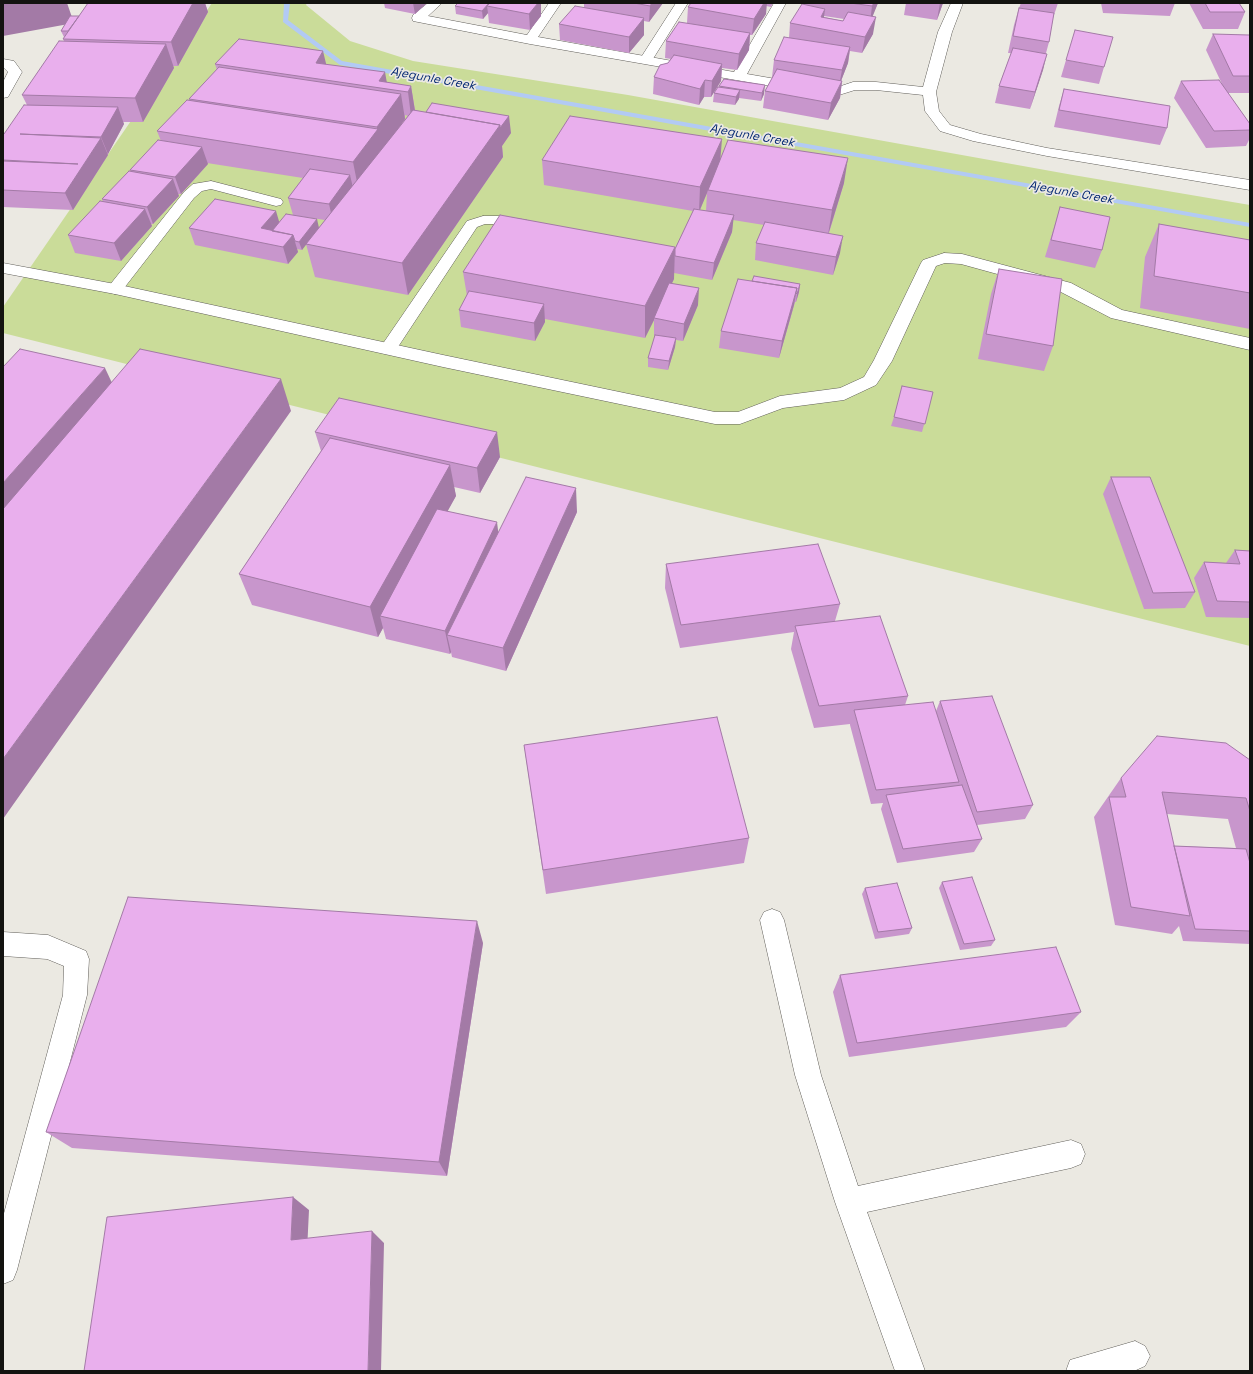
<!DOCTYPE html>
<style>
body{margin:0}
#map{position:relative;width:1253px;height:1374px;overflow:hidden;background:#ebe9e2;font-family:"Space Grotesk",sans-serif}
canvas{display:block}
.frame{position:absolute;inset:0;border:4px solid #131310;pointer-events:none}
</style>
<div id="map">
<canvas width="1253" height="1374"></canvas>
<div class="frame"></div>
</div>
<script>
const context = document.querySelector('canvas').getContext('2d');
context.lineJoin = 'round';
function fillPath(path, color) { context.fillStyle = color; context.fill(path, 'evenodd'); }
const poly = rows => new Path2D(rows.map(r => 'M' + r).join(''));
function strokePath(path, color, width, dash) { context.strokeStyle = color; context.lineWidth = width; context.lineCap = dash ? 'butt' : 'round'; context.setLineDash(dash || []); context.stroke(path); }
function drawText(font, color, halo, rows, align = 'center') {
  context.font = font + ' "Space Grotesk",sans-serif'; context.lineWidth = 3.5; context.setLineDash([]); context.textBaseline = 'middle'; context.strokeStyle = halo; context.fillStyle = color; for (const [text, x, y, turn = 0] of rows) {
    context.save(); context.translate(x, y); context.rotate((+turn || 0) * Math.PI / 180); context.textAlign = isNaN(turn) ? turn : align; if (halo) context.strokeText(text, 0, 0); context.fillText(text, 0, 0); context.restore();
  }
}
const green = poly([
 [212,3,307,3,306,5,350,41,413,61,628,95,1073,175,1250,205,1250,646,3,333,3,307]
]);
const stream = poly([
 [284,3,290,3,288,20,342,61,1250,223,1250,227,340,65,283,22,284,3]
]);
const lane = poly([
 [676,3,688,3,651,62,641,62,640,59,676,3],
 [3,59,14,61,22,72,8,97,3,98,3,82,8,72,3,67,3,59],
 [211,181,281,199,283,202,281,205,276,206,211,189,202,191,194,198,121,292,115,294,109,292,107,289,109,286,184,192,193,184,211,181],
 [483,216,498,216,526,220,531,222,534,225,531,228,526,230,498,224,485,224,477,227,394,353,388,354,382,353,380,349,382,345,467,221,483,216],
 [772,909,780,912,784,920,821,1075,858,1186,1071,1140,1081,1144,1085,1154,1081,1164,1071,1168,867,1212,925,1371,895,1371,835,1202,795,1075,760,920,764,912,772,909],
 [3,932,48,935,86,951,89,959,87,995,17,1270,13,1280,3,1284,3,1217,63,995,64,966,47,959,3,956,3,932],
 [1135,1341,1145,1346,1150,1356,1145,1366,1134,1371,1066,1371,1070,1360,1135,1341]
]);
const street = poly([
 [428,3,442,3,428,16,527,35,549,3,561,3,538,37,734,72,774,3,786,3,747,74,816,86,838,87,853,82,876,82,923,87,938,32,951,3,963,3,952,32,936,92,939,111,950,125,981,134,1047,148,1250,180,1250,190,1047,156,973,141,940,131,925,111,923,95,876,90,855,90,839,95,816,94,530,44,413,21,412,18,413,15,428,3],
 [944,253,962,254,1071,283,1122,310,1250,338,1250,350,1111,318,1059,291,961,264,945,263,936,266,892,361,876,385,844,400,783,408,740,424,715,424,443,367,115,294,3,273,3,263,115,284,443,355,715,412,738,412,780,396,840,388,864,377,874,360,921,263,923,260,944,253]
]);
const wall = poly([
 [88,3,205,3,208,12,178,66,173,66,174,68,143,122,123,122,124,124,108,154,107,154,108,155,73,210,3,207,3,134,4,134,27,105,22,95,64,41,63,39,64,37,61,31,65,24,72,16,79,16],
 [384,3,427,3,415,14,385,8],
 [541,3,541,16,530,30,489,23,488,13,483,19,456,14,455,6],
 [584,3,663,3,649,22,644,21,644,35,629,53,560,40,559,24,584,7],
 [741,3,773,3,771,7,766,6,766,14,752,35,750,35,749,50,737,70,722,68,721,81,711,97,704,97,699,105,653,94,654,77,668,63,671,59,665,58,666,41,687,23,688,7],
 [805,3,878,3,872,16,873,34,862,53,850,51,848,63,841,81,842,81,840,98,828,120,763,108,765,91,773,77,772,77,774,60,789,38,790,23,805,5],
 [824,16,844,19,843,21,824,17],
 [906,3,943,3,937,20,904,15],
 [1021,3,1058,3,1053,18,1049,42,1046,53,1043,70,1030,109,995,103,999,86,1011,53,1008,53,1014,25,1019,8],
 [1101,3,1175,3,1170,16,1103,13],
 [1189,3,1239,3,1245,12,1238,29,1203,29],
 [1213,34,1250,36,1250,93,1228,93,1250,124,1250,138,1246,146,1206,148,1174,98,1181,81,1222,84,1206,50],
 [1066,60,1104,67,1099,84,1061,77],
 [215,64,326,64,387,82,411,86,415,110,511,133,502,146,503,157,408,295,315,277,306,244,302,250,297,249,298,252,288,264,195,245,189,228,279,222,293,215,288,198,303,178,207,163,208,164,181,194,178,194,179,196,153,224,151,224,152,226,121,261,75,253,68,235,103,202,102,199,131,171,130,170,161,141,157,131,190,101,189,99,217,70],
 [405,115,408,116,398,128,405,119],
 [305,217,325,220,319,228],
 [724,79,764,94,761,101,739,98,735,105,713,102,714,93,719,87],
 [1064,89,1167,128,1160,145,1054,127,1059,106],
 [720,159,844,183,829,233,840,253,833,275,755,260,756,243,764,225,733,220,732,232,712,280,674,273,674,279,672,283,698,305,683,341,676,340,675,347,668,370,648,367,648,358,655,336,654,335,654,320,645,338,545,319,545,322,535,341,461,327,459,310,467,296,463,272,675,249,693,211,544,185,542,160],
 [707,193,706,211,700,210],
 [1060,207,1102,250,1095,268,1045,257,1055,224],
 [1159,224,1250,240,1250,329,1140,308,1145,257],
 [999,269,1053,346,1044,371,978,359,991,294],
 [752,281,800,284,799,292,796,302,795,302,779,358,719,348,721,331],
 [933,392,922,432,891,426,894,417],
 [315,432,500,457,480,493,454,487,456,496,447,511,498,532,577,512,506,671,452,657,451,652,450,654,386,639,383,628,378,637,252,605,239,574,321,451],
 [1111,477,1195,592,1185,608,1144,609,1103,494],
 [1235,550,1250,551,1250,618,1206,617,1194,578,1204,562,1226,563],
 [666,564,840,604,835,621,908,696,905,705,936,711,940,701,1033,805,1025,819,977,825,982,839,974,852,897,863,881,809,883,803,871,804,850,725,850,724,814,728,791,649,794,632,680,648,665,588],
 [524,745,749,838,744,863,546,894],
 [1250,760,1250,944,1183,941,1179,926,1172,934,1115,925,1094,817,1121,778],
 [1167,814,1228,819,1236,848,1174,846],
 [942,882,995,940,991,946,960,950,939,888],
 [865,888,912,928,909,934,875,939,862,894],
 [483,943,447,1176,72,1148,46,1132],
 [840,975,1081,1012,1066,1027,849,1057,833,992]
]);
const shadedWall = poly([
 [3,3,67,3,74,23,3,36],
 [193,3,205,3,208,12,178,66,171,42],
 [413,3,427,3,415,14],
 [489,3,492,3,487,6,488,13,483,19,482,11],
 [538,3,541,3,541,16,530,30,529,14],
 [652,3,663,3,649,22,650,6],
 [764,3,767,3,766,14,752,35,754,19],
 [874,3,878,3,870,23,872,6],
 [940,3,943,3,937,20],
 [825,9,823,25,821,17],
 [876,17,873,34,862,53,865,37],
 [644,18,644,35,629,53,629,37],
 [750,33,749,50,737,70,739,54],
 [166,44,174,68,143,122,135,98],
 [850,47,848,63,839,86,842,70],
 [323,51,329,76,316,63],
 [1047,54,1043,70,1030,109,1035,92],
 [722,64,721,81,711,97,712,81],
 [385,72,388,89,379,81],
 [705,80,704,97,699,105,700,89],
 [842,81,840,98,828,120,831,103],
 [765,85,764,94,761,101,762,93],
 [411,86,415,111,411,116,408,92],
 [740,90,739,99,735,105,736,97],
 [401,94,405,119,382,152,358,187,353,162,377,130,377,127],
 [118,107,124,124,108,154,101,137],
 [509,116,511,133,502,146,503,157,408,295,402,263,500,125],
 [101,138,108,155,73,210,65,193],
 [722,139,720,164,708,190,707,193,699,212,700,187],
 [202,147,208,164,181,194,175,177],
 [848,158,844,183,828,235,832,210],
 [350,175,354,192,333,222,329,204],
 [173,179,179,196,153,224,147,207],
 [145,209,152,226,121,261,114,243],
 [276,211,281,228,270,241,261,228],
 [734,215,732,232,712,280,714,263],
 [317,219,319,228,302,250,299,242],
 [293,235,298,252,288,264,283,247],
 [843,236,840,253,833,275,836,257],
 [675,247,674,279,655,318,654,318,654,320,645,338,645,306],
 [800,284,799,292,796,302,797,294],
 [699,288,698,305,683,341,684,324],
 [797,288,794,305,779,358,782,341],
 [544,304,545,322,535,341,534,323],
 [676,338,675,347,668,370,669,361],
 [105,368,120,400,3,537,3,483],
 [281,379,291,411,3,819,3,759],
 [497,432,500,457,480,493,477,468],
 [450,465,456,496,389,618,380,616,383,628,378,637,370,607],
 [576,488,577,512,506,671,503,648],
 [497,522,500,546,447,635,451,652,450,654,445,631],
 [477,921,483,943,447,1176,439,1162],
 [293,1197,309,1210,307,1251,291,1240],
 [372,1231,384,1243,381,1371,368,1371]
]);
const building = poly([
 [88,3,193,3,171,42,63,39,88,3],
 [458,3,489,3,482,11,455,6,458,3],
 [490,3,538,3,529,14,487,6,490,3],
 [634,3,652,3,650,6,634,3],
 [691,3,764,3,754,19,688,7,691,3],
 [850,3,874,3,872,6,850,3],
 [1205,3,1239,3,1245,12,1210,12,1205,3],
 [802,4,825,9,821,17,843,21,848,12,876,17,865,37,790,23,802,4],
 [575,6,644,18,629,37,559,24,575,6],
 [1019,8,1054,13,1049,42,1013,36,1019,8],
 [70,16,79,16,68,31,61,31,70,16],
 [679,22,750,33,739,54,666,41,679,22],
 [1075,30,1113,37,1104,67,1066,60,1075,30],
 [1213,34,1249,35,1250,36,1250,76,1233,76,1213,34],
 [784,37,850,47,842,70,774,60,784,37],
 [239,39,323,51,316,63,385,72,379,81,411,86,408,92,215,64,239,39],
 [59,41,166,44,135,98,22,95,59,41],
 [1013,48,1047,54,1035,92,999,86,1013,48],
 [674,55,722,64,712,81,705,80,700,89,654,77,660,65,668,63,674,55],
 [219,67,401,94,377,127,189,99,219,67],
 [777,69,842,81,831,103,765,91,777,69],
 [724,79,765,85,762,93,719,86,724,79],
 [1219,80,1250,124,1250,130,1214,131,1181,81,1219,80],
 [718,87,740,90,736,97,714,93,718,87],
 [1064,89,1170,106,1167,128,1059,110,1064,89],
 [187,100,378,129,353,162,157,131,187,100],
 [432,103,509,116,500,128,500,125,426,112,432,103],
 [24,105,118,107,101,137,20,134,101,138,65,193,3,190,3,161,78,164,3,160,3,134,4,134,24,105],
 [413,110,500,125,402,263,306,244,413,110],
 [570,116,722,139,700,187,542,160,570,116],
 [158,140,202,147,175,177,130,170,158,140],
 [728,140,848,158,832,210,708,190,728,140],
 [310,169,350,175,329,204,288,198,310,169],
 [129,171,173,179,147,207,102,199,129,171],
 [215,199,276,211,261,228,293,235,283,247,189,228,215,199],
 [100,201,145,209,114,243,68,235,100,201],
 [1060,207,1110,217,1102,250,1051,240,1060,207],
 [694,209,734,215,714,263,675,256,675,249,694,209],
 [286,214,317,219,299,242,295,241,293,235,272,231,286,214],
 [500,215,675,247,645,306,463,272,500,215],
 [765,222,843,236,836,257,756,243,765,222],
 [1159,224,1250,240,1250,293,1154,276,1159,224],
 [999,269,1062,279,1053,346,986,334,999,269],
 [754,276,800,284,797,294,796,293,797,288,752,281,754,276],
 [738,279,797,288,782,341,721,331,738,279],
 [669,283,699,288,684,324,654,318,669,283],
 [469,291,544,304,534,323,459,310,469,291],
 [655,335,676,338,669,361,648,358,655,335],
 [20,349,105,368,3,483,3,367,20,349],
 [140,349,281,379,3,759,3,509,140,349],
 [902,386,933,392,925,424,894,417,902,386],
 [339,398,497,432,477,468,315,432,339,398],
 [330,438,450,465,370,607,239,574,330,438],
 [526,477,576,488,503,648,447,635,526,477],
 [1111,477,1150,477,1195,592,1153,593,1111,477],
 [437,509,497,522,445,631,380,616,437,509],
 [818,544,840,604,681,625,666,564,818,544],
 [1235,550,1250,551,1250,602,1217,601,1204,562,1240,564,1235,550],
 [880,616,908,696,819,706,795,626,880,616],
 [992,696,1033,805,977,812,940,701,992,696],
 [933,702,959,782,876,790,854,710,933,702],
 [717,717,749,838,543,870,524,745,717,717],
 [1157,736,1226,743,1250,760,1250,811,1246,798,1162,792,1190,916,1131,907,1109,797,1126,797,1121,778,1157,736],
 [962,785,982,839,903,849,886,795,962,785],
 [1174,846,1246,849,1250,863,1250,931,1195,929,1174,846],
 [972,877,995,940,964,944,942,882,972,877],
 [897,883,912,928,878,932,865,888,897,883],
 [128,897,477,921,439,1162,46,1132,128,897],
 [1056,947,1081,1012,857,1043,840,975,1056,947],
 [293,1197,291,1240,372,1231,368,1371,84,1371,107,1217,293,1197]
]);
const farWaternames = [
 ["Ajegunle Creek",433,79,10],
 ["Ajegunle Creek",752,136,10],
 ["Ajegunle Creek",1071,193,10]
];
fillPath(green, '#cadc99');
fillPath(stream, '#b2caf4');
strokePath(lane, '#615f5a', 1);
strokePath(street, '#615f5a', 1);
fillPath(lane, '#fff');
fillPath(street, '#fff');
fillPath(wall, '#c896cc');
fillPath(shadedWall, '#a37aa6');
fillPath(building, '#e9afed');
strokePath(building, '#a37aa6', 1);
drawText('italic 12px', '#002571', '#ebe9e2', farWaternames);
</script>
